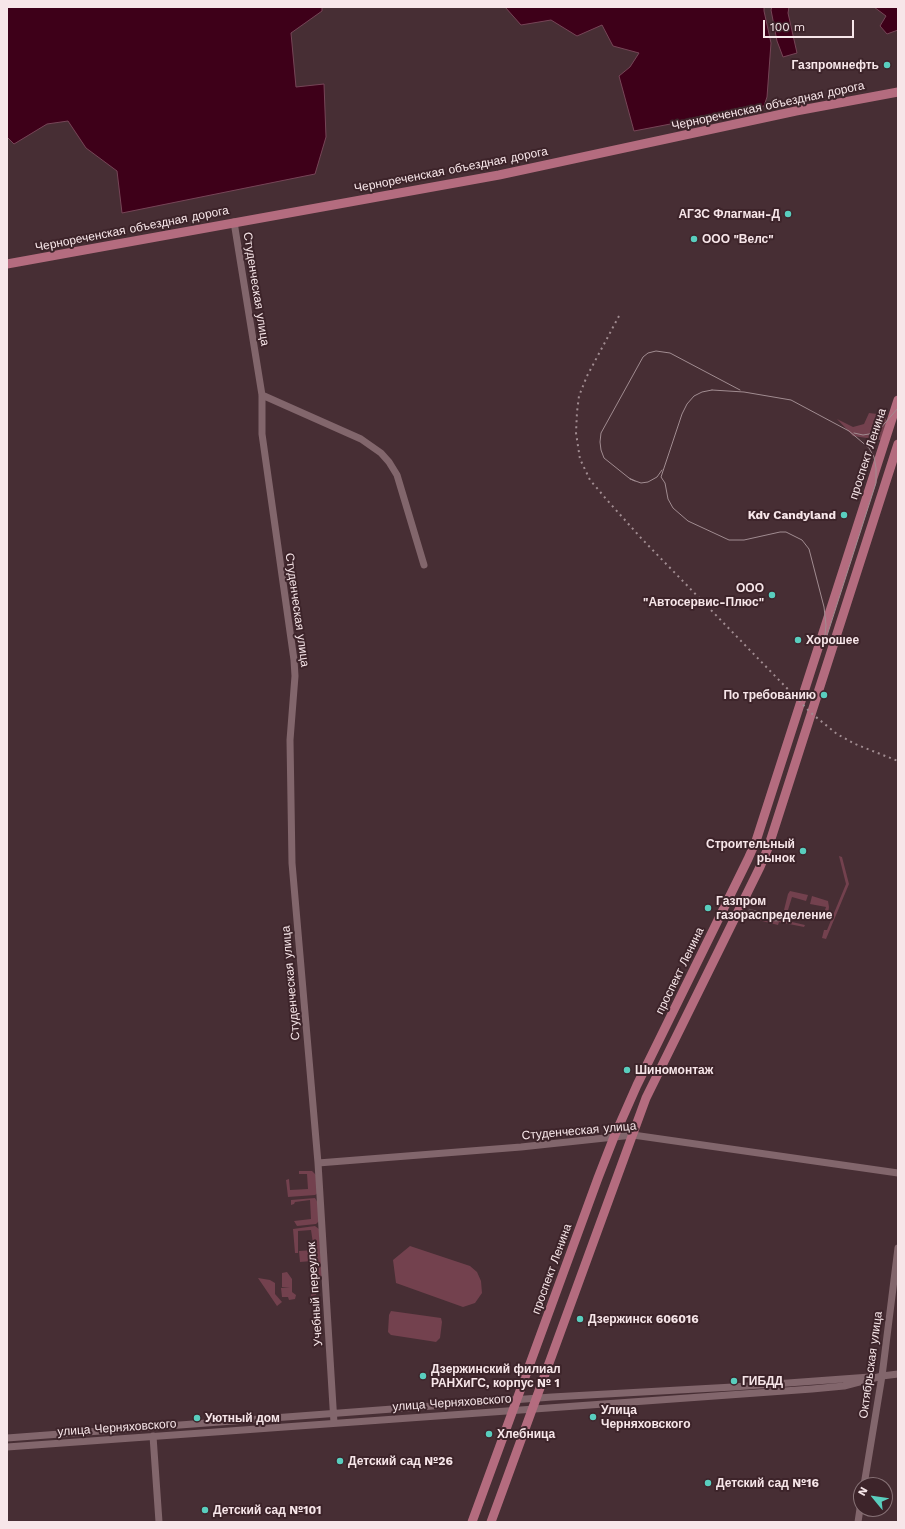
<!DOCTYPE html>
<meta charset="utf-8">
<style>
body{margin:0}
#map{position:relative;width:905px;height:1529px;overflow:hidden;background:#472e34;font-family:"Work Sans",sans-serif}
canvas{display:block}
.frame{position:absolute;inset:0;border:8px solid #f7e6e9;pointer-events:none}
.north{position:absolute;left:853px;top:1477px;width:40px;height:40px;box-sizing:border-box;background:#3d242a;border:1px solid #877276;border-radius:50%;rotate:299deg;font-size:11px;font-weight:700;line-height:16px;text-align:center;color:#f7e6e9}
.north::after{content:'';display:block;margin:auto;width:14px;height:18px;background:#59cebe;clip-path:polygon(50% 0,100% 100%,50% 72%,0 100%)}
.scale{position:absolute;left:763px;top:20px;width:91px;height:18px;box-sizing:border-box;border:2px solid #f7e6e9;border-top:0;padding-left:5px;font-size:12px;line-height:14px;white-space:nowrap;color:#f7e6e9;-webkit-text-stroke:3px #3d242a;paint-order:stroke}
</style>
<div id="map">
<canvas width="905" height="1529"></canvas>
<div class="frame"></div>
<div class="north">N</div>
<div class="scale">100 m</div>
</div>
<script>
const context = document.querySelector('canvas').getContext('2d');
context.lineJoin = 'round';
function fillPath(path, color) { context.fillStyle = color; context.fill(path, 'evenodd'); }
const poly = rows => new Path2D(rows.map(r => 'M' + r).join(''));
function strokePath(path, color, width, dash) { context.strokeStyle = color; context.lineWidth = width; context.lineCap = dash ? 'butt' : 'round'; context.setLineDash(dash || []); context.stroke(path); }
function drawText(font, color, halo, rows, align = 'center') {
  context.font = font + ' "Work Sans",sans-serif'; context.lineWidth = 4; context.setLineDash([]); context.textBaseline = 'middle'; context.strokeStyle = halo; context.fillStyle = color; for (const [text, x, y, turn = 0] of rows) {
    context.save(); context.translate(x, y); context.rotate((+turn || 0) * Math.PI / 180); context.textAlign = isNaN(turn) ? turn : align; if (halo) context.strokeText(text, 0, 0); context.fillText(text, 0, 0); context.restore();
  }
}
const green = poly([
 [879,409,885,411,885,417,888,423,881,440,853,436,837,419,853,427,864,424,869,413,877,414],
 [839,856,842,857,849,884,826,939,822,938,824,930,827,930,846,884],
 [790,891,808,895,806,901,792,897,788,910,789,911,788,915,785,914,784,910,788,894],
 [812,896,828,901,829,907,828,914,824,913,826,907,810,904],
 [755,915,779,919,805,925,804,927,779,922,778,925,754,919],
 [299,1171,312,1171,316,1175,318,1193,315,1195,288,1197,286,1180,289,1179,290,1190,308,1189,307,1174,299,1174],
 [315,1198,319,1205,319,1221,316,1224,297,1226,294,1221,311,1219,310,1200,295,1202,294,1204,291,1205,291,1200],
 [315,1226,319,1229,323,1275,319,1280,316,1295,311,1296,312,1288,311,1282,314,1280,312,1261,300,1262,299,1251,314,1250,311,1230,298,1231,298,1253,295,1253,293,1229],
 [410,1246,470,1266,477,1272,481,1281,482,1293,475,1303,463,1307,396,1283,393,1260],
 [287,1272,292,1279,292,1292,296,1295,295,1299,289,1300,288,1297,282,1297,281,1288,290,1287,282,1287,282,1273],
 [258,1278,270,1280,275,1283,275,1294,282,1302,277,1306],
 [391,1311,441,1318,442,1322,440,1338,436,1342,430,1341,391,1335,388,1332,389,1315]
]);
const water = poly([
 [7,7,322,7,322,11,291,33,296,87,324,84,326,137,315,174,122,213,117,171,86,148,68,121,47,124,14,144,7,137,7,7],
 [505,7,764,7,764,11,771,43,767,97,764,106,634,131,619,76,630,67,639,53,613,46,602,25,577,36,551,20,521,25,505,7],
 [772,7,789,7,788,13,797,53,783,57,777,41,771,10,772,7],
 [874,7,898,7,898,30,887,34,880,26,886,16,874,7]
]);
const minorTunnel = poly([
 [748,912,756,914]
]);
const minor = poly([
 [234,222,262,395,262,434,294,660,295,676,290,740,292,863,318,1163,334,1423],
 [262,395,361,439,381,453,389,462,397,475,424,565],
 [756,914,776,918],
 [318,1163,521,1147,633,1135,898,1173],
 [153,1436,159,1522],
 [7,1438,552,1397,733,1387,870,1377],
 [7,1447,812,1389,844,1386,882,1376,898,1374],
 [864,1485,882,1376,898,1248],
 [858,1522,861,1502]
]);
const major = poly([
 [7,264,499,175,796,111,898,92],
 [472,1522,598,1178,614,1137,637,1085,748,859,756,841,898,400],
 [491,1522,646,1098,760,867,768,848,898,444]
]);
const tram = poly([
 [712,390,744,392,791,400,849,431,869,448,874,457,876,468,876,483,824,645,826,625,824,607,809,549,802,540,786,532,780,532,744,540,729,540,688,521,673,508,668,499,665,483,661,477,682,414,687,404,694,396,702,392,712,390],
 [854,433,863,435,875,433,879,430,898,408],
 [630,479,641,483,648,482,657,477,662,470],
 [635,481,629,478,604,458,601,450,600,442,601,433,643,357,648,353,656,351,670,353,740,390]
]);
const rail = poly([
 [619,316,587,376,579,396,577,412,576,433,580,459,590,480,607,500,641,538,811,713,837,734,855,744,898,761]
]);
const markers = [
 [887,65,4,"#59cebe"],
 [788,214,4,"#59cebe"],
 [694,239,4,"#59cebe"],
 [844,515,4,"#59cebe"],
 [772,595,4,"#59cebe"],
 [798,640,4,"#59cebe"],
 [824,695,4,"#59cebe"],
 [803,851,4,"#59cebe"],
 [708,908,4,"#59cebe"],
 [627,1070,4,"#59cebe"],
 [580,1319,4,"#59cebe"],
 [423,1376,4,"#59cebe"],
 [734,1381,4,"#59cebe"],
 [593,1417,4,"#59cebe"],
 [197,1418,4,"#59cebe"],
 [489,1434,4,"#59cebe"],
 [340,1461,4,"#59cebe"],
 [708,1483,4,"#59cebe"],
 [205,1510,4,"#59cebe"]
];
const poiNames = [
 ["Газпромнефть",879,65,"right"],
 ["АГЗС Флагман-Д",780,214,"right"],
 ["ООО \"Велс\"",702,239],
 ["Kdv Candyland",836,515,"right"],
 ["ООО",764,588,"right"],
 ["\"Автосервис-Плюс\"",764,602,"right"],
 ["Хорошее",806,640],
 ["По требованию",816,695,"right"],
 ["Строительный",795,844,"right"],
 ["рынок",795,858,"right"],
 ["Газпром",716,901],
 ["газораспределение",716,915],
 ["Шиномонтаж",635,1070],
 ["Дзержинск 606016",588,1319],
 ["Дзержинский филиал",431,1369],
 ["РАНХиГС, корпус № 1",431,1383],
 ["ГИБДД",742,1381],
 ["Улица",601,1410],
 ["Черняховского",601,1424],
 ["Уютный дом",205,1418],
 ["Хлебница",497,1434],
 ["Детский сад №26",348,1461],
 ["Детский сад №16",716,1483],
 ["Детский сад №101",213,1510]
];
const streetNames = [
 ["Чернореченская объездная дорога",768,106,-12],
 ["Чернореченская объездная дорога",451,170,-11],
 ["Чернореченская объездная дорога",132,229,-11],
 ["Студенческая улица",256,289,81],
 ["проспект Ленина",868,454,-72],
 ["Студенческая улица",297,610,82],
 ["проспект Ленина",680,971,-64],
 ["Студенческая улица",291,983,-95],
 ["Студенческая улица",579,1131,-5],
 ["проспект Ленина",552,1269,-70],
 ["Учебный переулок",315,1294,-94],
 ["Октябрьская улица",871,1365,-82],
 ["улица Черняховского",452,1403,-4],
 ["улица Черняховского",117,1428,-4]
];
fillPath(green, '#73414e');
fillPath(water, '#3e0019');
strokePath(water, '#764557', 1);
strokePath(minorTunnel, '#614a4f', 7, [7, 3.5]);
strokePath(minor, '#82666c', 7);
strokePath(major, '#b46c7f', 9);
strokePath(tram, '#a18c91', 1);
strokePath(rail, '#a18c91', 2, [2, 4]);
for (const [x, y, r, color] of markers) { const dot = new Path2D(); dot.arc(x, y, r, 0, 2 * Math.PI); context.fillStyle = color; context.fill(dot); strokePath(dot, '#3d242a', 1.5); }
drawText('bold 12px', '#f7e6e9', '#3d242a', poiNames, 'left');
drawText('12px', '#f7e6e9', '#3d242a', streetNames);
</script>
